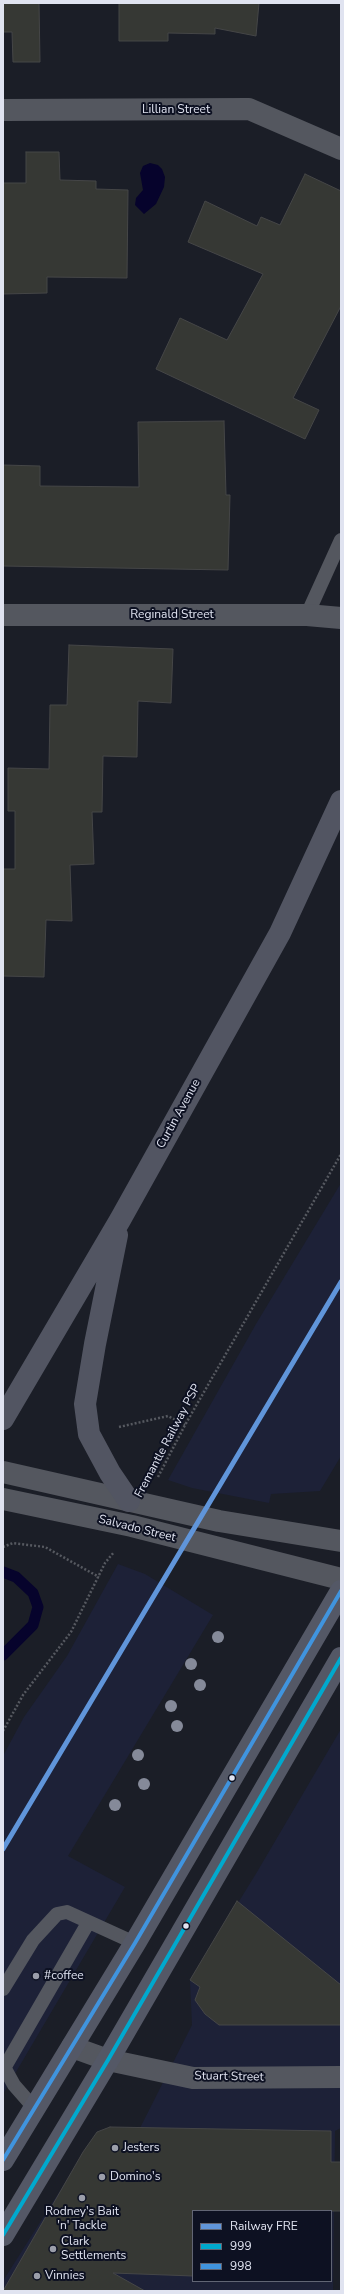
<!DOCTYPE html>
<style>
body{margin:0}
#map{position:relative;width:344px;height:2294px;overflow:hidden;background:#1b1e27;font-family:"Nunito Sans",sans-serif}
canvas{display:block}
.frame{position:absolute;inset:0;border:4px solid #e0e3f0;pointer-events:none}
.legend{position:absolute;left:192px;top:2210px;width:140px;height:72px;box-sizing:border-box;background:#0d1122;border:1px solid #616574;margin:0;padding:5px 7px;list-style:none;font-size:12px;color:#e0e3f0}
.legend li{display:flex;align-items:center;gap:8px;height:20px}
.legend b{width:20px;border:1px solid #616574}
</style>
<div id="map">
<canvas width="344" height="2294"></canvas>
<div class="frame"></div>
<ul class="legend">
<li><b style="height:5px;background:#6095da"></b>Railway FRE</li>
<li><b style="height:5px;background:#00a9ce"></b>999</li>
<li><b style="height:5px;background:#4094de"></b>998</li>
</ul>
</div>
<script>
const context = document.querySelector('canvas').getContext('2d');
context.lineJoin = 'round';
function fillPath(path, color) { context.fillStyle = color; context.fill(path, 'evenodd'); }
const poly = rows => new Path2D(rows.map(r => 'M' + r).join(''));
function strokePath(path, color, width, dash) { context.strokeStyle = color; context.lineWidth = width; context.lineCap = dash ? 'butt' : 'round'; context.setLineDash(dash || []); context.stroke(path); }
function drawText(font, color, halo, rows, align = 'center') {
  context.font = font + ' "Nunito Sans",sans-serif'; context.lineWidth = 4; context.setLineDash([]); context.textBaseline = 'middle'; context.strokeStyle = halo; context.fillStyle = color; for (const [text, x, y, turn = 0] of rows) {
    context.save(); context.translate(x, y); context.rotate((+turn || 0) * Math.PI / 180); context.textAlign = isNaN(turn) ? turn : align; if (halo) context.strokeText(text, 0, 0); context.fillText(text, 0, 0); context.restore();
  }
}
const built = poly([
 [341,1183,341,1456,320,1491,271,1494,269,1503,192,1488,168,1480,256,1324],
 [118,1564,145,1574,213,1615,68,1856,125,1887,3,2094,3,1756,24,1717,67,1656],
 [341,1729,341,2128,335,2131,333,2291,3,2291,3,2281,97,2132,110,2127,140,2128,192,2025,190,1981,257,1872],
 [193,2211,331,2211,331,2281,193,2281]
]);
const water = poly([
 [150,163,158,165,162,169,165,177,164,187,156,204,144,214,135,205,136,198,143,190,140,173,143,166]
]);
const stream = poly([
 [3,1572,16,1577,33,1593,38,1607,33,1625,3,1655]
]);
const building = poly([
 [3,3,39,3,40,62,13,62,12,32,3,32,3,3],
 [119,3,259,3,256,36,215,28,215,34,168,33,168,41,119,41,119,3],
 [26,152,59,152,60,180,96,181,96,189,128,190,127,278,47,277,47,293,3,294,3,183,26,183,26,152],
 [305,174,341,191,341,306,293,398,319,410,305,439,156,369,180,318,227,340,263,274,188,242,205,201,257,226,261,217,280,225,305,174],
 [224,421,226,495,230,495,228,570,3,566,3,465,40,466,40,486,139,487,138,422,224,421],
 [69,645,173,649,171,703,138,701,137,757,103,756,102,812,92,812,94,864,70,865,72,921,46,920,44,977,3,976,3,869,15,869,15,811,8,811,8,768,49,769,50,705,67,705,69,645],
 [237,1901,341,1985,341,2025,219,2025,205,2014,195,2000,200,1987,190,1980,237,1901],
 [110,2127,331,2131,331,2162,341,2162,341,2211,193,2211,193,2276,113,2273,145,2291,3,2291,83,2152,97,2132,110,2127]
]);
const path = poly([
 [119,1427,168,1416,185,1425],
 [158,1477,185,1425,341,1154],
 [3,1547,13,1543,45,1547,99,1577],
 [3,1731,23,1695,71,1632,105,1563,114,1552]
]);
const service = poly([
 [307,615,341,540],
 [3,1989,33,1940,57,1914,67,1912,135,1943],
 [3,2065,14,2085,35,2109],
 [3,2070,88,1923]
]);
const minor = poly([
 [3,110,249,109,341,149],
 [3,615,307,615,341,618],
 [72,2047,108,2060,193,2078,341,2077]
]);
const tertiary = poly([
 [3,1472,219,1521,341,1541],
 [3,1499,132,1526,341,1579]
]);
const primary = poly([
 [117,1235,95,1344,85,1404,89,1434,110,1473,129,1501],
 [3,1419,120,1220,280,933,341,801]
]);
const trunk = poly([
 [3,2160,135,1943,341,1591],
 [3,2235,108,2060,341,1658]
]);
const bus1 = poly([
 [3,2235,108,2060,341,1658]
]);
const bus2 = poly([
 [3,2160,135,1943,341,1591]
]);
const rail1 = poly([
 [3,1849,341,1282]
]);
const trees = [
 [218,1637],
 [191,1664],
 [200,1685],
 [171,1706],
 [177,1726],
 [138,1755],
 [144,1784],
 [115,1805]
];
const markers = [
 [232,1778,3.5,"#e0e3f0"],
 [186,1926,3.5,"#e0e3f0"],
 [36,1976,4,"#9b9eaa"],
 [115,2148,4,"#9b9eaa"],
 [102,2177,4,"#9b9eaa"],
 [82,2198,4,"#9b9eaa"],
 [53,2249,4,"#9b9eaa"],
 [37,2276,4,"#9b9eaa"]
];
const streetNames = [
 ["Lillian Street",176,110],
 ["Reginald Street",172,615],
 ["Curtin Avenue",179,1114,-61],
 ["Fremantle Railway PSP",168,1441,-62],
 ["Salvado Street",137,1529,14],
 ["Stuart Street",229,2077,1]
];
const poiNames = [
 ["#coffee",44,1976],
 ["Jesters",123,2148],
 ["Domino's",110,2177],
 ["Rodney's Bait",82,2212,"center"],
 ["'n' Tackle",82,2226,"center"],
 ["Clark",61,2242],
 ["Settlements",61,2256],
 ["Vinnies",45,2276]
];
fillPath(built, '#1d2137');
fillPath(water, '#06032c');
strokePath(stream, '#06032c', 11);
fillPath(building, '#363834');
strokePath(building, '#454647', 1);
strokePath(path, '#565960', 2.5, [2, 2]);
strokePath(service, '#54575f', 14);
strokePath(minor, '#54575f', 22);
strokePath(tertiary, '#54575f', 22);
strokePath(primary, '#525562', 22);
strokePath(trunk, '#545866', 22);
strokePath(bus1, '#00a9ce', 4);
strokePath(bus2, '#4094de', 4);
strokePath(rail1, '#6095da', 5);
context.fillStyle = '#858a99';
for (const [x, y] of trees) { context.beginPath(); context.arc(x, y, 6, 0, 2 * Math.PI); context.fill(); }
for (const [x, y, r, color] of markers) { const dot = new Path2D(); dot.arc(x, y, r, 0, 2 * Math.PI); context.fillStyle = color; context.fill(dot); strokePath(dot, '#0d1122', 1.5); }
drawText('12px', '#e0e3f0', '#0d1122', streetNames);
drawText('12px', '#e0e3f0', '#0d1122', poiNames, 'left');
</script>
